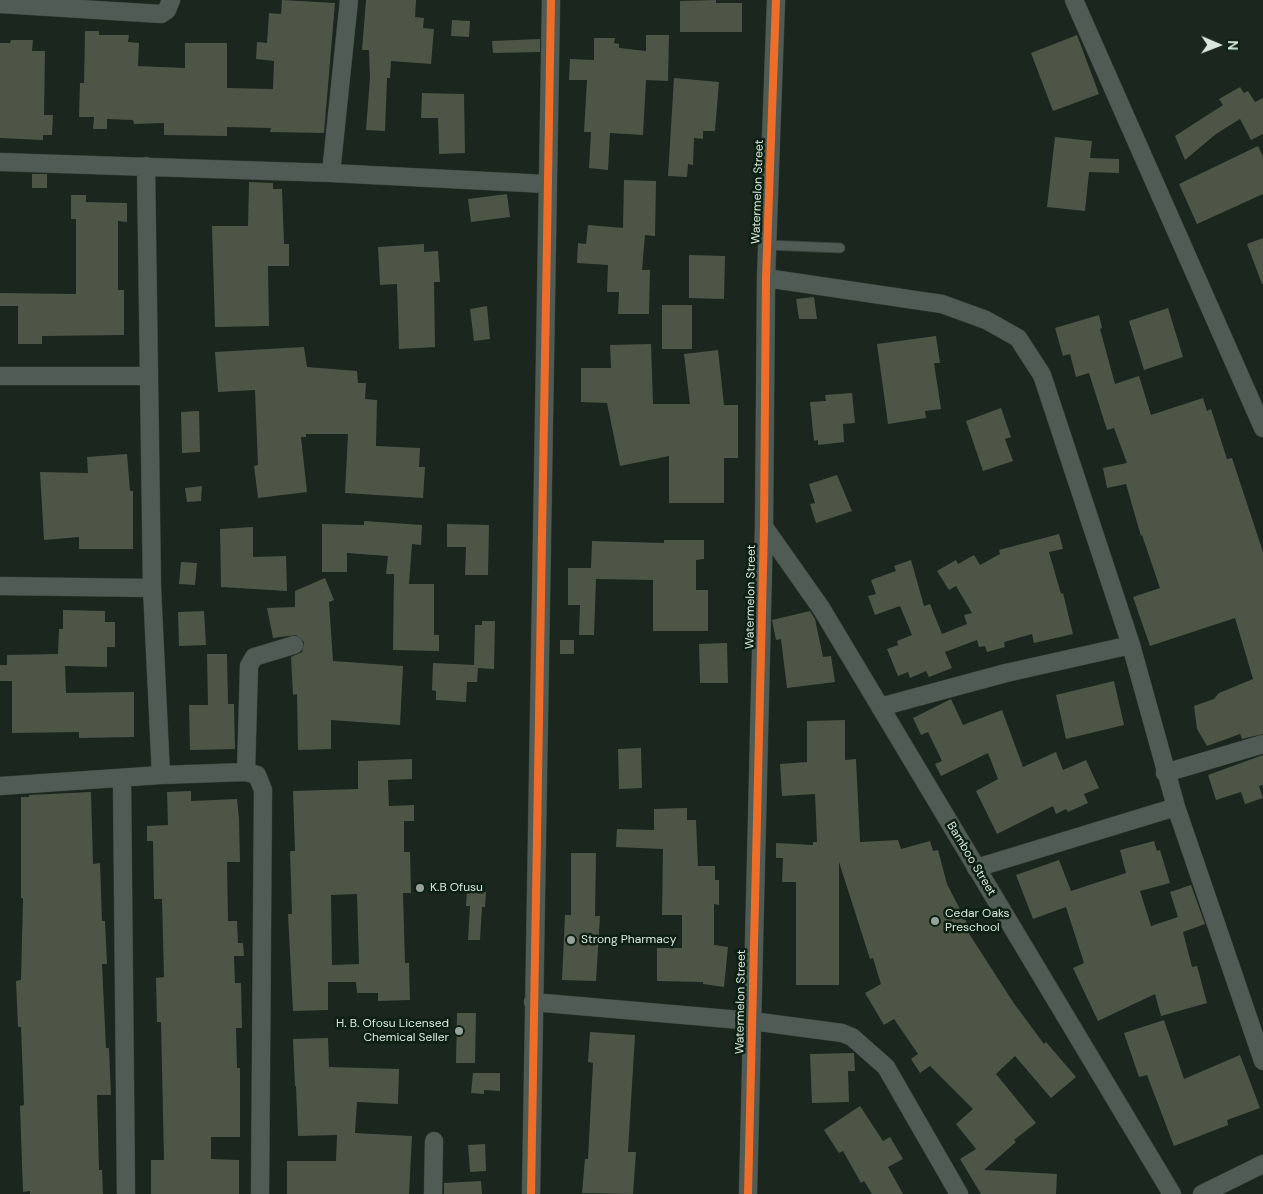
<!DOCTYPE html>
<style>
body{margin:0}
#map{position:relative;width:1263px;height:1194px;overflow:hidden;background:#1a261e;font-family:"DM Sans",sans-serif}
canvas{display:block}
.north{position:absolute;left:1193px;top:20px;width:50px;height:50px;-webkit-text-stroke:4px #0c2013;paint-order:stroke;rotate:91deg;font-size:14px;font-weight:700;line-height:20px;text-align:center;color:#dae7dd}
.north::after{content:'';display:block;margin:auto;width:18px;height:22px;background:#dae7dd;clip-path:polygon(50% 0,100% 100%,50% 72%,0 100%)}
</style>
<div id="map">
<canvas width="1263" height="1194"></canvas>
<div class="north">N</div>
</div>
<script>
const context = document.querySelector('canvas').getContext('2d');
context.lineJoin = 'round';
function fillPath(path, color) { context.fillStyle = color; context.fill(path, 'evenodd'); }
const poly = rows => new Path2D(rows.map(r => 'M' + r).join(''));
function strokePath(path, color, width, dash) { context.strokeStyle = color; context.lineWidth = width; context.lineCap = dash ? 'butt' : 'round'; context.setLineDash(dash || []); context.stroke(path); }
function drawText(font, color, halo, rows, align = 'center') {
  context.font = font + ' "DM Sans",sans-serif'; context.lineWidth = 5; context.setLineDash([]); context.textBaseline = 'middle'; context.strokeStyle = halo; context.fillStyle = color; for (const [text, x, y, turn = 0] of rows) {
    context.save(); context.translate(x, y); context.rotate((+turn || 0) * Math.PI / 180); context.textAlign = isNaN(turn) ? turn : align; if (halo) context.strokeText(text, 0, 0); context.fillText(text, 0, 0); context.restore();
  }
}
const building = poly([
 [282,0,335,3,324,133,270,132,271,128,227,127,227,136,164,135,164,123,134,124,133,120,107,119,107,129,93,129,94,117,79,117,80,83,84,83,85,31,99,31,99,35,129,35,128,42,139,43,138,66,185,68,185,43,227,43,227,88,273,89,274,61,256,59,257,42,267,43,269,13,281,14],
 [366,0,416,0,415,17,424,18,423,28,434,29,431,64,391,61,390,78,387,78,385,131,366,130,370,78,369,50,362,50],
 [716,0,716,3,742,3,742,32,680,32,680,1],
 [452,20,470,21,469,37,451,36],
 [646,35,669,35,668,81,646,80,643,135,610,133,608,170,589,168,591,132,584,132,587,80,569,80,570,59,594,60,594,38,615,38,614,43,619,44,619,48,646,51],
 [1077,35,1099,94,1053,111,1031,53],
 [540,39,540,52,493,53,492,41],
 [11,40,33,40,32,51,45,51,44,115,53,115,52,135,43,135,43,140,0,138,0,43,10,43],
 [674,78,719,82,715,131,703,131,703,139,694,138,693,165,688,164,687,177,668,176],
 [1240,87,1244,93,1248,91,1255,102,1263,98,1263,134,1251,140,1240,119,1216,134,1185,160,1175,136,1223,105,1219,99],
 [422,93,464,94,465,153,439,154,438,118,421,118],
 [1055,137,1092,141,1090,158,1119,159,1119,173,1089,172,1085,211,1047,207],
 [1258,146,1263,156,1263,194,1197,224,1179,184],
 [32,174,47,174,47,188,32,188],
 [624,180,656,181,655,236,645,235,642,270,650,270,649,314,618,314,619,292,607,292,608,265,577,263,578,243,586,244,588,225,623,228],
 [249,182,273,183,273,189,282,189,284,244,289,244,289,266,268,266,269,326,215,327,212,226,248,226],
 [507,194,510,217,471,222,468,199],
 [71,195,86,195,86,202,127,203,127,222,118,221,118,290,124,290,124,335,42,336,42,344,18,344,18,306,0,306,0,293,76,294,76,219,71,219],
 [1263,238,1263,284,1262,284,1247,244],
 [424,244,424,252,438,251,440,282,434,282,435,347,399,349,397,284,380,285,378,247],
 [689,255,725,256,724,299,689,298],
 [814,297,817,319,799,319,796,299],
 [662,305,692,305,692,349,662,349],
 [487,306,490,339,474,341,470,309],
 [1168,308,1183,357,1144,370,1129,321],
 [1099,315,1102,328,1100,329,1115,384,1139,376,1151,415,1203,398,1207,411,1211,409,1227,459,1232,458,1263,552,1263,734,1242,739,1240,734,1207,746,1197,729,1194,706,1214,699,1219,693,1253,679,1235,618,1150,646,1133,597,1160,588,1142,535,1141,536,1126,484,1107,488,1103,468,1127,463,1114,428,1107,430,1089,373,1076,377,1070,354,1063,356,1055,328],
 [936,336,940,363,934,363,941,409,925,411,926,418,888,424,877,344],
 [651,344,653,404,690,404,684,354,718,350,724,405,738,405,738,458,724,458,724,503,669,503,669,456,620,466,607,403,581,402,581,368,611,368,610,345],
 [304,347,307,367,357,371,358,383,366,383,365,399,377,400,376,446,420,448,419,467,425,467,423,498,345,493,348,434,306,434,306,437,301,437,307,492,258,498,254,466,258,465,255,390,218,392,215,352],
 [852,393,855,423,843,424,844,442,818,445,818,440,814,441,810,402,826,401,825,395],
 [1001,408,1011,437,1005,439,1013,461,983,471,966,421],
 [199,411,200,452,182,453,181,412],
 [127,454,130,491,133,491,133,549,79,549,79,537,44,540,40,472,88,473,87,457],
 [837,475,852,511,816,523,810,504,815,503,809,484],
 [202,486,201,501,187,502,185,488],
 [364,521,422,525,421,545,412,544,409,584,434,584,434,635,439,635,439,651,393,650,394,574,386,574,388,556,347,553,347,572,322,572,322,524,364,525],
 [447,524,489,525,488,575,465,575,466,547,447,547],
 [253,527,253,557,286,556,287,591,221,587,220,529],
 [1059,534,1063,549,1049,552,1061,594,1063,593,1073,634,1034,643,1032,634,1004,642,1005,647,987,652,985,646,979,647,977,640,945,652,952,668,929,677,926,671,910,678,908,672,898,676,887,649,898,645,897,641,912,635,900,606,875,615,868,596,876,594,871,580,896,571,894,566,911,560,924,606,930,604,942,634,967,624,964,615,972,613,956,586,949,590,937,571,956,560,958,564,974,555,980,565,1000,554,999,550],
 [664,540,704,540,704,559,696,560,696,590,708,590,708,631,653,631,653,580,596,579,594,635,579,635,580,605,568,605,568,568,591,568,592,541,664,543],
 [181,562,197,563,195,585,179,584],
 [325,578,334,600,329,602,333,661,403,666,400,725,331,720,331,749,298,750,297,694,293,695,291,657,302,652,304,642,296,635,273,638,267,608,295,607,295,591],
 [63,610,105,611,105,622,115,622,115,647,107,647,107,667,65,666,66,693,134,692,134,737,79,738,79,732,12,733,12,681,0,681,0,665,7,665,7,655,58,654,59,629,63,629],
 [204,611,206,645,179,646,178,612],
 [810,611,815,619,823,657,831,656,835,682,787,688,781,639,776,640,772,620],
 [482,621,495,621,494,669,478,668,477,682,467,682,466,702,436,700,436,691,432,690,433,663,474,665,475,625,482,625],
 [560,640,574,640,574,654,560,654],
 [727,643,728,683,700,683,699,644],
 [207,654,227,654,228,704,234,704,235,749,190,750,189,705,208,705],
 [1114,681,1124,725,1066,739,1056,695],
 [951,699,963,725,1002,710,1023,767,1056,752,1063,770,1086,760,1099,788,1084,794,1088,803,1068,812,1066,809,1056,814,1053,806,997,834,976,791,998,779,988,753,941,776,935,764,942,761,928,732,921,735,913,718],
 [845,720,845,760,856,759,860,842,898,840,901,849,930,841,933,851,938,850,947,884,969,927,966,929,1013,1002,1044,1044,1046,1042,1076,1077,1051,1098,1015,1056,996,1074,1036,1123,1014,1140,1016,1142,984,1170,1057,1174,1056,1194,981,1194,960,1159,976,1149,956,1124,973,1109,930,1066,920,1073,911,1059,918,1054,894,1019,884,1025,865,993,881,984,873,958,870,959,839,862,839,985,796,985,796,882,782,882,783,858,776,858,776,843,813,845,813,842,817,842,815,794,782,796,780,764,807,762,807,721],
 [641,748,642,788,619,789,618,749],
 [1263,755,1263,785,1259,786,1263,798,1245,804,1241,792,1216,800,1208,775],
 [412,759,412,779,388,780,389,806,414,805,414,821,404,821,404,852,410,852,411,893,403,893,405,963,409,963,410,1000,378,1001,378,993,357,993,356,982,328,982,328,1010,293,1011,288,914,292,914,290,851,295,851,293,791,358,789,358,761],
 [357,894,359,964,332,965,331,895],
 [191,791,191,801,237,799,239,819,240,862,227,862,228,921,237,921,238,943,243,943,244,956,234,956,235,983,241,983,242,1028,236,1028,237,1068,240,1068,240,1137,211,1137,211,1159,239,1160,239,1194,151,1194,151,1160,164,1160,161,1022,157,1022,156,978,164,977,162,899,154,899,153,841,147,841,147,826,168,825,167,792],
 [91,792,93,864,100,863,102,921,105,921,107,964,102,964,106,1048,109,1048,111,1095,97,1095,99,1170,102,1170,103,1194,30,1194,30,1191,23,1192,20,1106,24,1105,21,1027,18,1027,16,981,21,980,23,898,21,898,21,797,29,797,29,795],
 [687,808,687,820,696,820,698,866,715,866,715,880,719,880,719,905,714,904,714,945,728,947,724,987,703,984,703,982,657,981,657,948,682,948,682,915,662,915,663,849,616,847,617,829,654,830,654,809],
 [1154,841,1157,851,1160,850,1170,883,1140,891,1151,926,1178,917,1170,892,1191,885,1205,924,1183,932,1192,967,1197,966,1207,1003,1161,1016,1155,994,1098,1021,1073,968,1084,963,1066,907,1033,919,1016,875,1059,860,1071,891,1126,873,1120,850],
 [571,853,596,853,595,916,600,916,596,981,562,980,565,915,571,915],
 [467,890,486,892,485,907,482,907,480,940,468,940,470,906,466,906],
 [457,1013,476,1013,475,1063,456,1063],
 [1164,1020,1184,1079,1240,1055,1260,1108,1227,1120,1228,1125,1174,1146,1147,1075,1139,1077,1124,1033],
 [590,1032,635,1035,628,1152,636,1152,633,1194,582,1193,585,1159,588,1159,593,1063,588,1062],
 [328,1038,329,1067,399,1069,398,1104,357,1102,355,1133,412,1136,409,1194,287,1194,287,1161,336,1161,337,1135,298,1136,296,1086,295,1086,293,1039],
 [854,1053,855,1071,848,1071,849,1102,812,1103,810,1054],
 [473,1073,500,1073,500,1091,484,1090,484,1094,471,1093],
 [860,1106,883,1141,890,1137,903,1159,888,1167,903,1194,872,1194,864,1181,861,1183,843,1151,839,1153,824,1130],
 [485,1144,486,1171,470,1172,468,1145],
 [481,1181,482,1194,444,1194,444,1183]
]);
const service = poly([
 [767,245,840,248]
]);
const minor = poly([
 [1074,0,1263,428],
 [0,4,161,14,167,10,171,0],
 [0,162,331,173,546,184],
 [146,166,152,588,161,775],
 [331,173,349,0],
 [766,278,942,304,986,320,1018,338,1042,375,1131,645,1176,807,1263,1061],
 [0,376,148,376],
 [764,527,821,608,1172,1194],
 [0,586,152,588],
 [880,707,1006,673,1131,645],
 [246,772,249,666,254,657,294,645],
 [1165,773,1263,744],
 [122,779,126,1194],
 [0,786,161,775,246,772,257,775,263,790,260,1194],
 [976,868,1176,807],
 [533,1002,752,1021,842,1033,852,1037,886,1067,959,1194],
 [433,1194,434,1141],
 [531,1194,551,0],
 [748,1194,764,527,766,278,776,0],
 [1202,1194,1263,1164]
]);
const cycleway = poly([
 [531,1194,551,0],
 [748,1194,764,527,766,278,776,0]
]);
const markers = [
 [420,888,5,"#97a39a"],
 [935,921,5,"#97a39a"],
 [571,940,5,"#97a39a"],
 [459,1031,5,"#97a39a"]
];
const streetNames = [
 ["Watermelon Street",758,192,-88],
 ["Watermelon Street",751,597,-89],
 ["Bamboo Street",971,859,59],
 ["Watermelon Street",741,1002,-89]
];
const poiNames = [
 ["K.B Ofusu",430,888],
 ["Cedar Oaks",945,914],
 ["Preschool",945,928],
 ["Strong Pharmacy",581,940],
 ["H. B. Ofosu Licensed",449,1024,"right"],
 ["Chemical Seller",449,1038,"right"]
];
fillPath(building, '#4d5646');
strokePath(service, '#38413b', 11);
strokePath(minor, '#38413b', 19);
strokePath(service, '#515b55', 9);
strokePath(minor, '#515b55', 18);
strokePath(cycleway, '#ee6e29', 8);
for (const [x, y, r, color] of markers) { const dot = new Path2D(); dot.arc(x, y, r, 0, 2 * Math.PI); context.fillStyle = color; context.fill(dot); strokePath(dot, '#0c2013', 2); }
drawText('12px', '#dae7dd', '#0c2013', streetNames);
drawText('12px', '#dae7dd', '#0c2013', poiNames, 'left');
</script>
